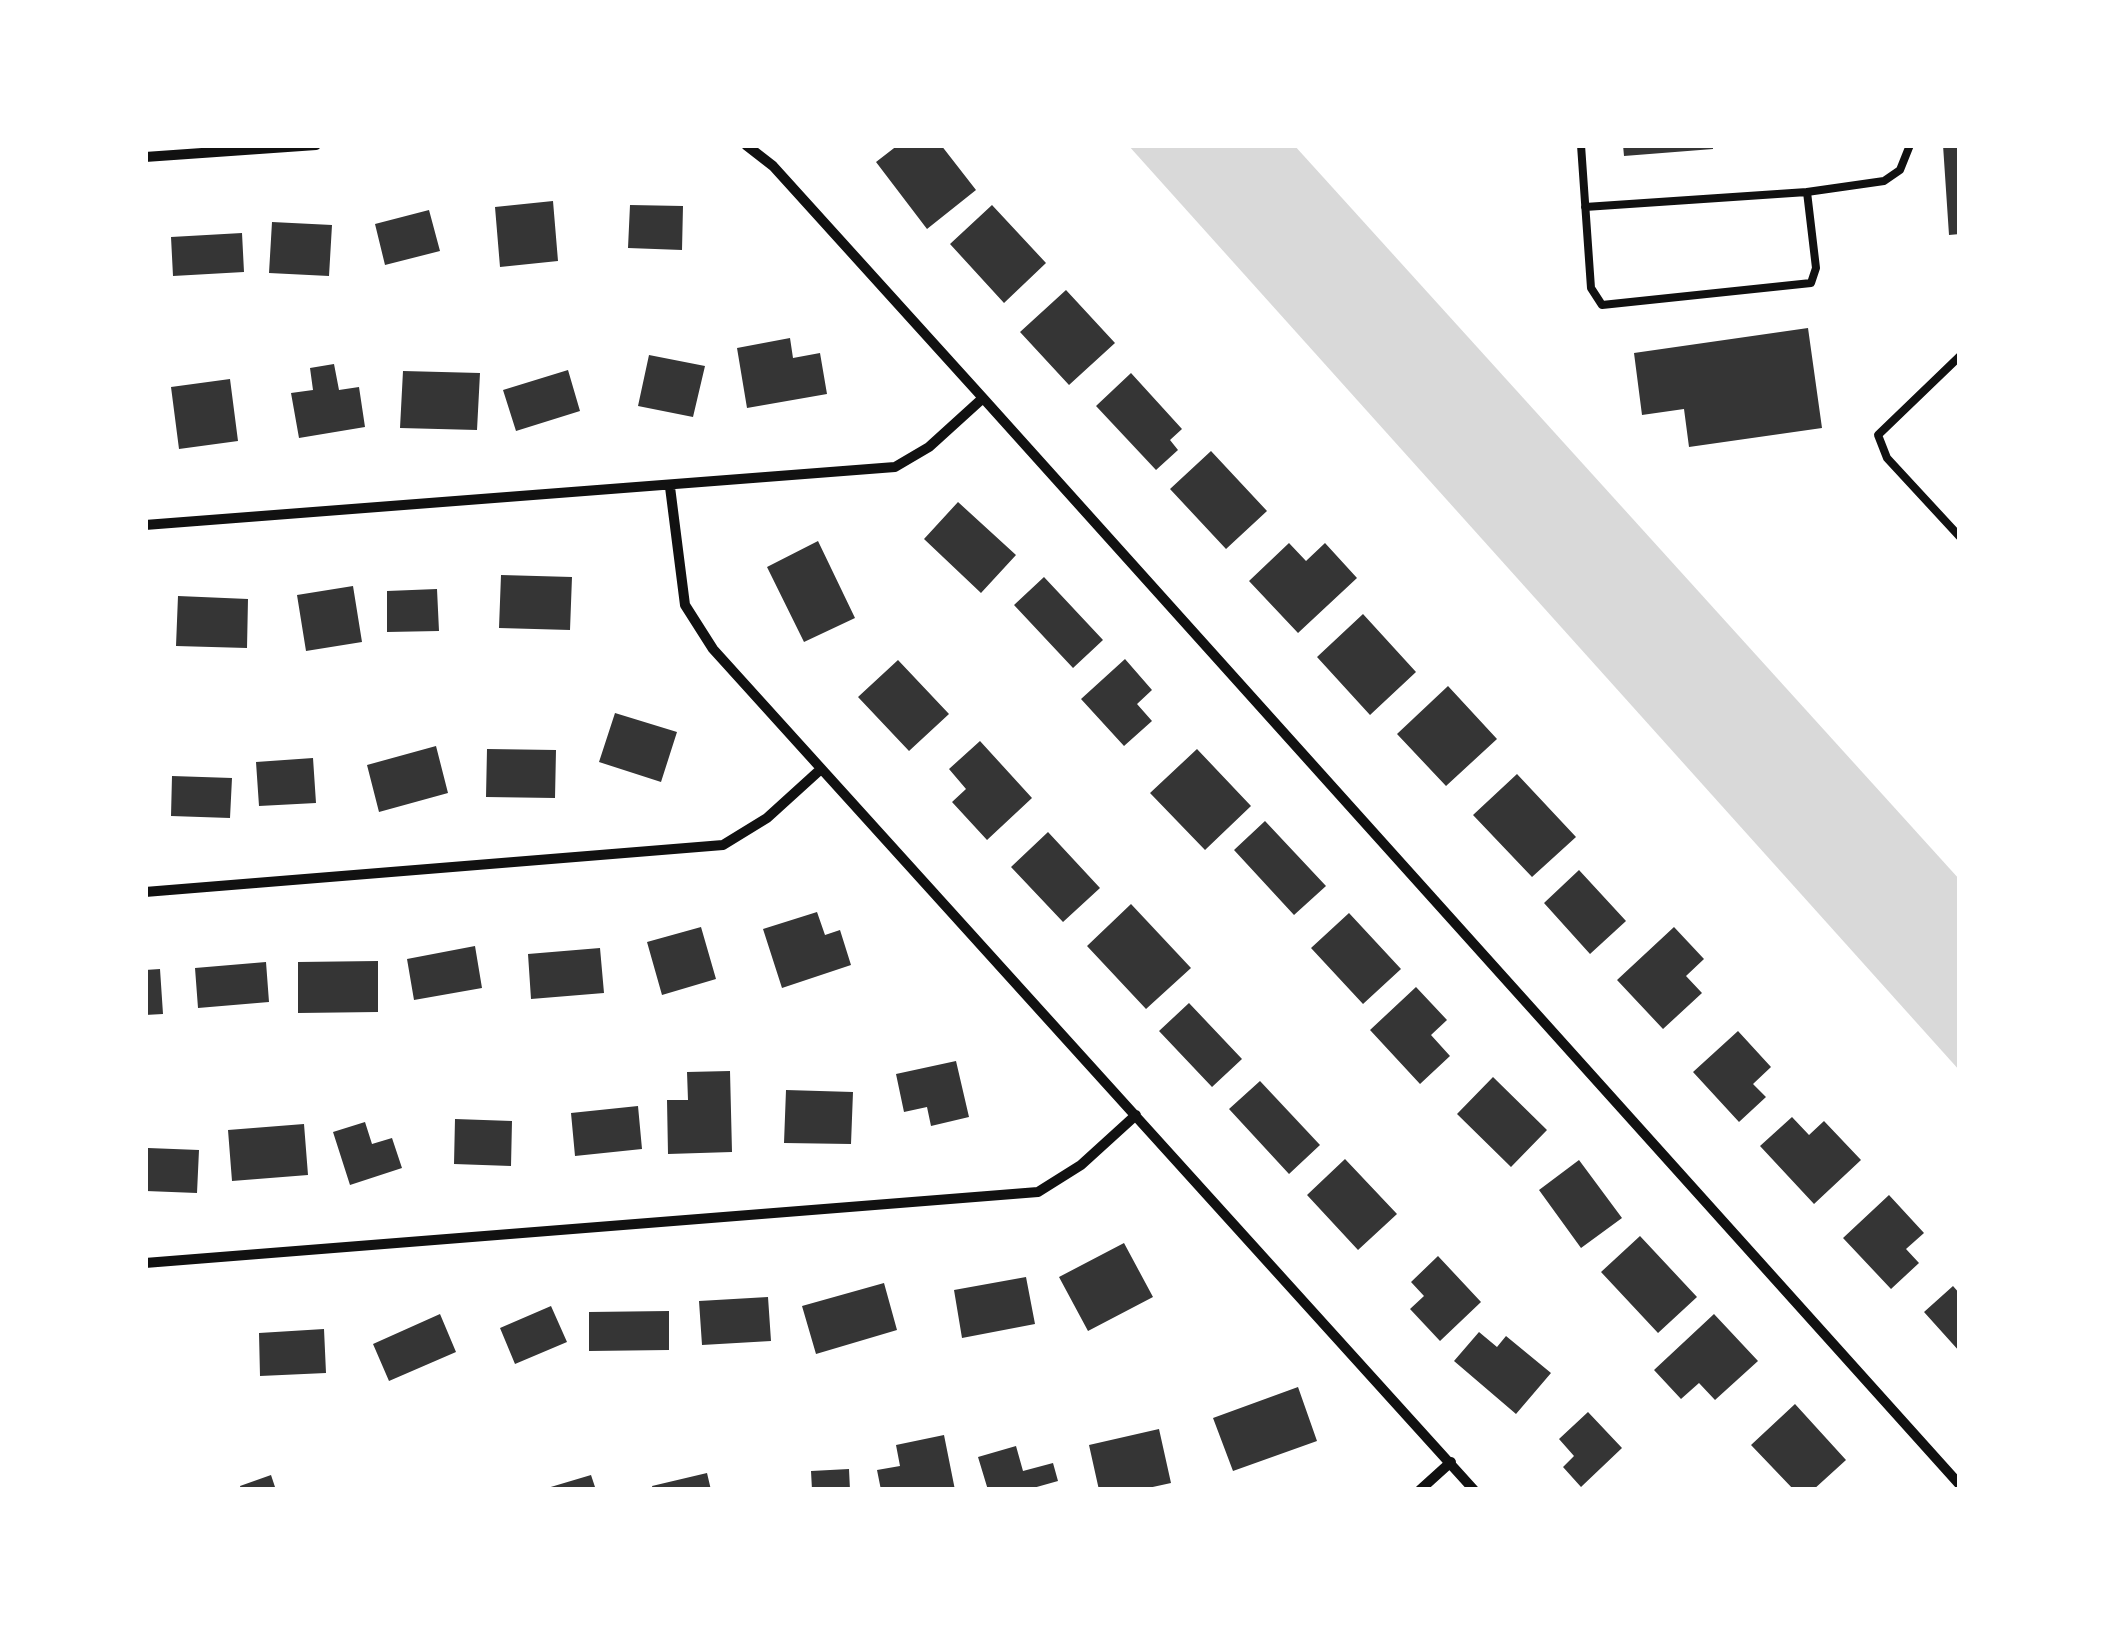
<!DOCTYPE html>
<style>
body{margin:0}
#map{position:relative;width:2105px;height:1635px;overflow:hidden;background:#fff;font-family:Arial,sans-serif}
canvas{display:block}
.frame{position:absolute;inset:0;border:148px solid #fff;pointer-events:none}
</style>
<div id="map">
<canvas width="2105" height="1635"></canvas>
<div class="frame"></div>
</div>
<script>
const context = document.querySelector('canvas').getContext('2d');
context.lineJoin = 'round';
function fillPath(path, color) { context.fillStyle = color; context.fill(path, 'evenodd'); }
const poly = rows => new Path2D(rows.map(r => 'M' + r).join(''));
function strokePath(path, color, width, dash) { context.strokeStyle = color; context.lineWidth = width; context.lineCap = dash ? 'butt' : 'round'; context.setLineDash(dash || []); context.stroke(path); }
const water = poly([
 [1128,145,1294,145,1960,880,1960,1071]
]);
const building = poly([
 [898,145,941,145,976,190,927,229,876,162],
 [1623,145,1713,145,1713,149,1624,156],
 [1943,145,1960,145,1960,234,1949,235],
 [553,201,558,261,500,267,495,207],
 [630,205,683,206,682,250,628,248],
 [992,205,1046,263,1004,303,950,244],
 [429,210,440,251,385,265,375,224],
 [272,222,332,225,329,276,269,273],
 [242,233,244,272,173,276,171,237],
 [1066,290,1115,343,1069,385,1020,332],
 [1808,328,1822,428,1689,447,1684,409,1642,415,1634,353],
 [790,338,793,358,820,353,827,394,747,408,737,348],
 [649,355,705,366,693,417,638,406],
 [334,364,339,390,359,387,365,427,299,438,291,393,313,390,310,368],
 [568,370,580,411,516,431,503,390],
 [403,371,480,373,477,430,400,428],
 [1131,373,1182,429,1170,440,1178,450,1156,470,1096,406],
 [230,379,238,441,179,449,171,387],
 [1211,451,1267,511,1226,549,1170,489],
 [958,502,1016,555,981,593,924,539],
 [818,541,855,618,804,642,767,567],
 [1289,543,1306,561,1325,543,1357,578,1298,633,1249,581],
 [501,575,572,577,570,630,499,628],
 [1044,577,1103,640,1073,668,1014,605],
 [353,586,362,642,306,651,297,595],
 [437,589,439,631,387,632,387,591],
 [178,596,248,599,247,648,176,646],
 [1363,614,1416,672,1370,715,1317,657],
 [1125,659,1152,690,1137,704,1152,721,1124,746,1081,699],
 [898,660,949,714,909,751,858,697],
 [1448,686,1497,739,1446,786,1397,734],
 [615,713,677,732,661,782,599,762],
 [980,741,1032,798,987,840,952,802,966,789,949,769],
 [436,746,448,793,379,812,367,765],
 [487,749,556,750,555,798,486,797],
 [1197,749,1251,806,1205,850,1150,793],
 [313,758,316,803,259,806,256,762],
 [1517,774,1576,837,1532,877,1473,815],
 [172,776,232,778,230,818,171,816],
 [1265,821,1326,886,1294,915,1234,850],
 [1048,832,1100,888,1063,922,1011,867],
 [1579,870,1626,921,1590,954,1544,903],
 [1131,904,1191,968,1146,1009,1087,946],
 [817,912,825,935,840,930,851,965,782,988,763,929],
 [1349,913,1401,969,1363,1004,1311,948],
 [701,927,716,979,662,995,647,942],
 [1674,927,1704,959,1686,976,1702,993,1663,1029,1617,980],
 [475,946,482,988,414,1000,407,959],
 [600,948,604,993,531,999,528,954],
 [378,961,378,1012,298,1013,298,962],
 [266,962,269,1002,198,1008,195,968],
 [160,969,163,1014,145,1015,145,970],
 [1416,987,1447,1020,1431,1035,1450,1056,1420,1084,1370,1030],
 [1189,1003,1242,1059,1212,1087,1159,1031],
 [1738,1031,1771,1067,1753,1084,1766,1097,1739,1122,1693,1072],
 [956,1061,969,1117,931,1126,927,1107,904,1112,896,1074],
 [730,1071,732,1152,668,1154,667,1100,688,1100,687,1072],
 [1493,1077,1547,1130,1511,1167,1457,1114],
 [1260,1081,1320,1145,1289,1174,1229,1109],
 [786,1090,853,1092,851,1144,784,1143],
 [638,1106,642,1149,575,1156,571,1113],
 [1792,1117,1809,1135,1824,1121,1861,1160,1814,1204,1760,1146],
 [455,1119,512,1121,511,1166,454,1164],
 [365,1122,372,1144,392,1138,402,1168,350,1185,333,1132],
 [304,1124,308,1175,232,1181,228,1130],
 [148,1148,199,1150,197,1193,146,1191],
 [1345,1159,1397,1214,1358,1250,1307,1195],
 [1579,1160,1622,1218,1581,1248,1539,1190],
 [1889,1195,1924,1233,1906,1249,1919,1263,1891,1289,1843,1238],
 [1640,1236,1697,1297,1658,1333,1601,1272],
 [1124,1243,1153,1297,1088,1331,1059,1277],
 [1438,1256,1481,1302,1440,1341,1410,1309,1424,1296,1411,1282],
 [1026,1277,1035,1324,962,1338,954,1290],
 [884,1283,897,1330,816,1354,802,1306],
 [1953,1286,1960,1294,1960,1352,1924,1312],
 [768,1297,771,1341,702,1345,699,1301],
 [551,1306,567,1342,515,1364,500,1328],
 [669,1311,669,1350,589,1351,589,1312],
 [440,1314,456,1352,389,1381,373,1344],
 [1714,1314,1758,1361,1715,1400,1699,1383,1681,1399,1654,1370],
 [324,1329,326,1373,260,1376,259,1333],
 [1479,1332,1497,1347,1506,1336,1551,1373,1516,1414,1454,1361],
 [1298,1387,1317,1441,1233,1471,1213,1418],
 [1795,1404,1846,1460,1813,1490,1794,1490,1751,1445],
 [1588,1412,1622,1448,1581,1487,1563,1467,1574,1456,1559,1439],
 [1159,1429,1171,1483,1139,1490,1099,1490,1089,1445],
 [944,1435,955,1490,881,1490,877,1470,900,1466,896,1445],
 [1016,1446,1023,1471,1053,1463,1058,1481,1026,1490,988,1490,978,1457],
 [849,1469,850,1490,812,1490,811,1471],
 [707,1473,711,1490,653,1490,652,1486],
 [271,1475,276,1490,241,1490,240,1486],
 [591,1475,596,1490,544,1490,544,1489]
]);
const service = poly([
 [1581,145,1591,288,1602,305,1811,283,1816,268,1807,192,1884,181,1900,170,1910,145],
 [1585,207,1807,192],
 [1960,356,1878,435,1887,458,1960,537]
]);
const minor = poly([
 [746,145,773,166,983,398,1960,1485],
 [145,157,316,145],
 [670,487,685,605,713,649,1474,1490],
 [145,525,895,467,929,447,983,398],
 [145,892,723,845,767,818,821,769],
 [145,1263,1038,1192,1081,1165,1136,1115],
 [1420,1490,1451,1462]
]);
fillPath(water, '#d9d9d9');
fillPath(building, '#353535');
strokePath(service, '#111', 8);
strokePath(minor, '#111', 10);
</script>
